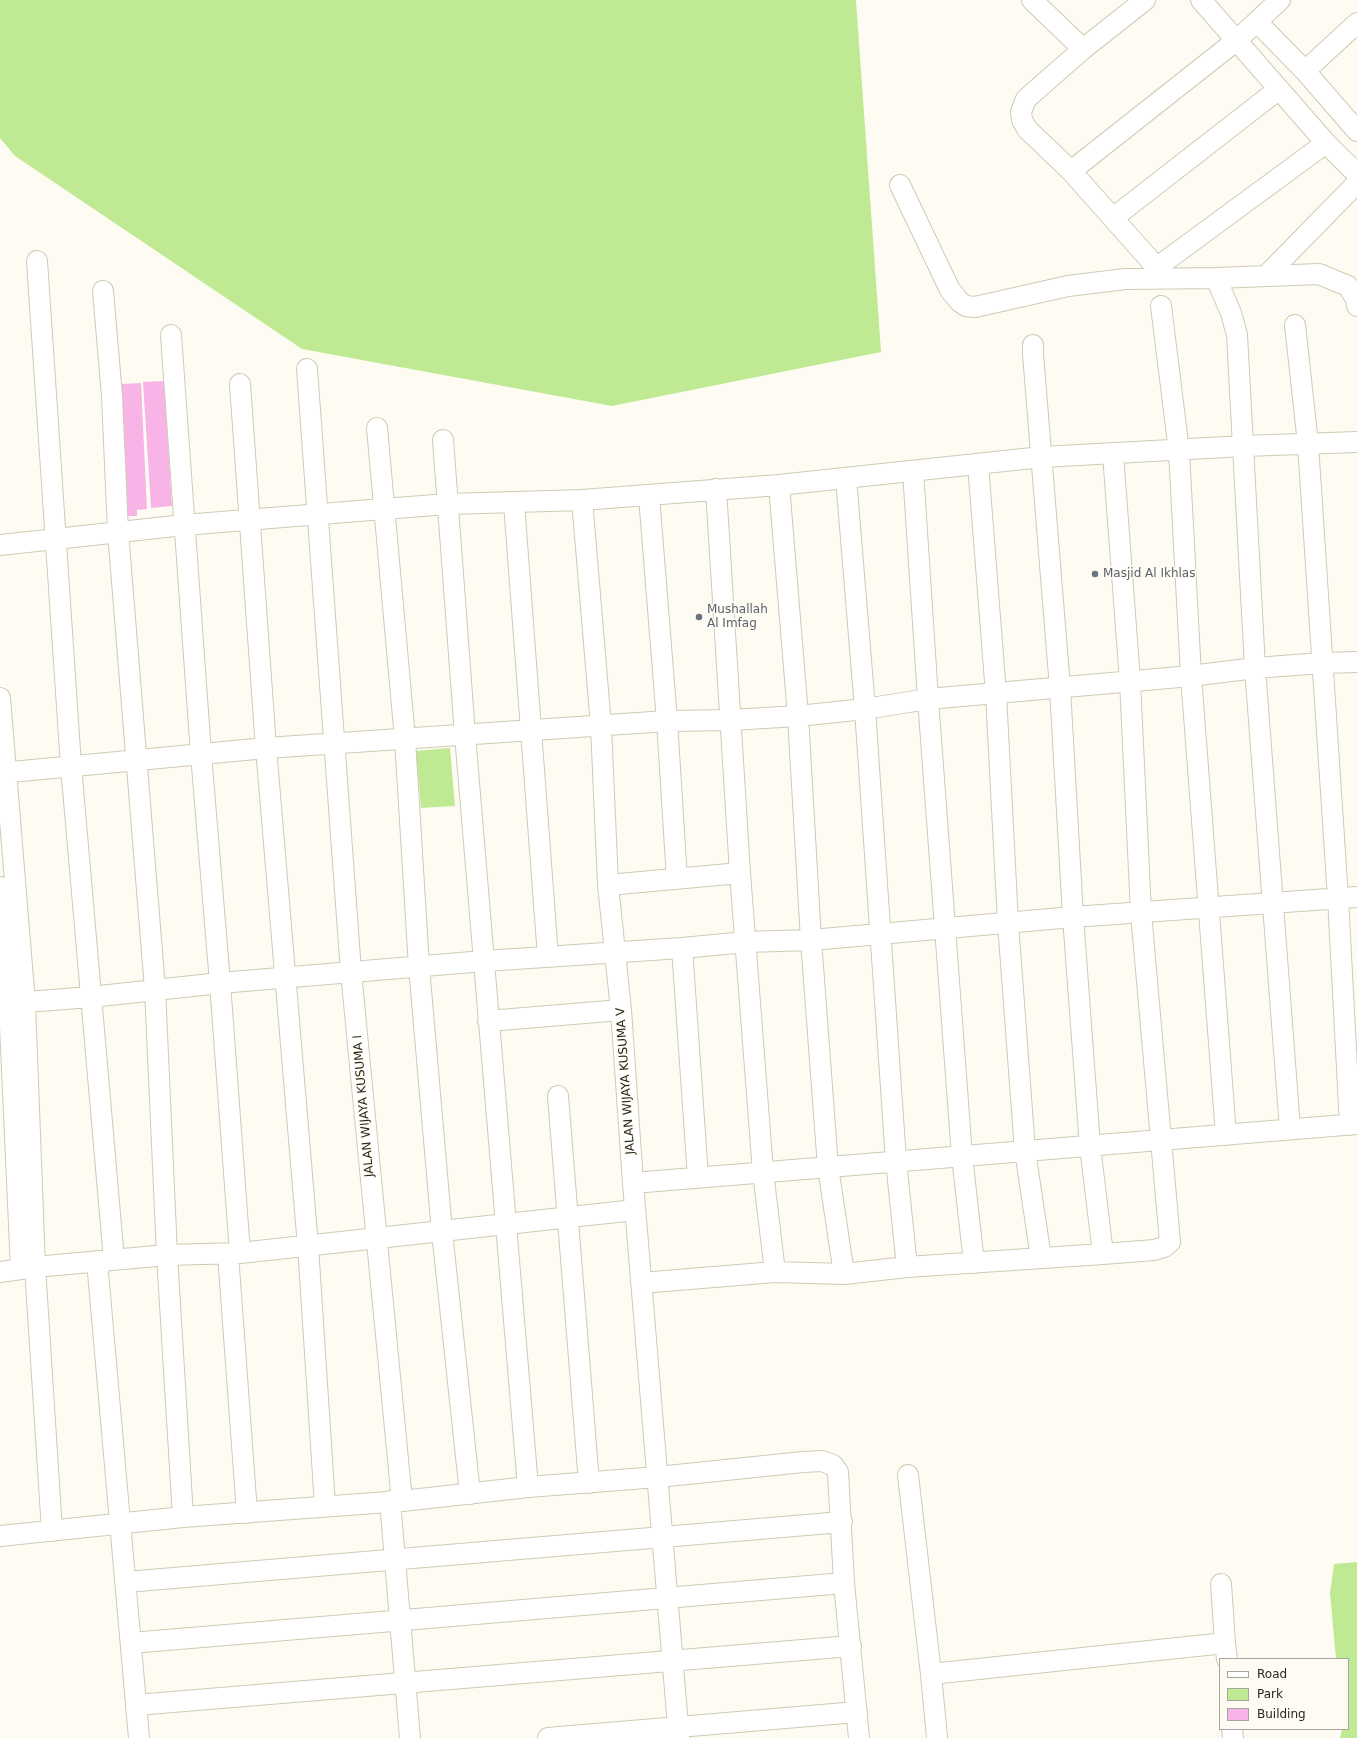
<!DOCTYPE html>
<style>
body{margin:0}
#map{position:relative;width:1357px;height:1738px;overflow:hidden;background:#fefcf2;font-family:"DejaVu Sans",sans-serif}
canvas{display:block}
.legend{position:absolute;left:1219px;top:1658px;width:130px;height:72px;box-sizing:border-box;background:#fefcf2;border:1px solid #a8a69c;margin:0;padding:5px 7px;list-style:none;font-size:12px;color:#27251c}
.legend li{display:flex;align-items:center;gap:8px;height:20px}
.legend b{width:20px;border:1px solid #a8a69c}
</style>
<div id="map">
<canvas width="1357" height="1738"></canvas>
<ul class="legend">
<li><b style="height:5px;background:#fff"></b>Road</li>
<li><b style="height:11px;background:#bfe993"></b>Park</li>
<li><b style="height:11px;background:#f8b4e6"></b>Building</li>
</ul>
</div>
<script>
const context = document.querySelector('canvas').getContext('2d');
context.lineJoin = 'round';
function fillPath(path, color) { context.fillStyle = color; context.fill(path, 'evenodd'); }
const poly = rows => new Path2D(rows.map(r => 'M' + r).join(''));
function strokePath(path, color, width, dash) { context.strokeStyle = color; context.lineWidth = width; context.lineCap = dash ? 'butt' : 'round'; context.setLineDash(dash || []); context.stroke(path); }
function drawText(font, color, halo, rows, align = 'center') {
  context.font = font + ' "DejaVu Sans",sans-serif'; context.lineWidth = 3; context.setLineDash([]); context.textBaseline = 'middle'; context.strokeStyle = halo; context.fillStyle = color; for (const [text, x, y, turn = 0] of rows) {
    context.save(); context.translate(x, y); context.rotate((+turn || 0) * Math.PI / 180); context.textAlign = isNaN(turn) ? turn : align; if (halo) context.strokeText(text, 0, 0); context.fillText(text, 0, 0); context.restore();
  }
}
const green = poly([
 [0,0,856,0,881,352,612,406,302,349,15,156,0,138],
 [450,748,455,806,421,808,416,751],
 [1357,1562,1357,1738,1340,1738,1342,1729,1348,1729,1348,1659,1336,1659,1330,1593,1334,1564]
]);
const building = poly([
 [164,381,172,506,151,508,143,382],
 [141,383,147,509,137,510,137,516,127,516,121,384]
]);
const street = poly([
 [1032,0,1083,49],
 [1145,0,1083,49,1026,99,1021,112,1022,120,1027,129,1071,171,1166,278],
 [1201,0,1326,143,1357,174],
 [1257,22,1305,71,1357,131],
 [1305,71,1357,23],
 [1071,171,1237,40,1280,0],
 [900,185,950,290,960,302,966,306,975,307,1068,286,1125,279,1216,278,1319,274,1348,286,1356,299,1357,306],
 [1113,218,1279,89],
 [37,261,71,766,114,1260],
 [1156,268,1326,143],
 [1266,276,1357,183],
 [1216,278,1231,313,1237,335,1255,668,1290,1129],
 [103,291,112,396,118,532,155,989,167,1255,183,1517],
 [1161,306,1179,451,1191,676,1226,1135],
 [1295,325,1308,444,1338,898,1350,1125],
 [171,335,201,754,220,983,240,1253],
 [1033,345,1033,354,1060,688,1073,917,1090,1146,1103,1254],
 [307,369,351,972,402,1501],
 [240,384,266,748,308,1246,325,1506],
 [377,428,405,739,419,967,442,1232,470,1494],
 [443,440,465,735,528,1487],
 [978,464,996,694,1008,923,1025,1151,1041,1258],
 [913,471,928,699,962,1156,974,1263],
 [846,478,865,709,896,1161,907,1267],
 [779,485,798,716,811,940,828,1167,844,1274],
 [649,496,667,721,677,879],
 [582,500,601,726,608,885,621,1010,633,1183,679,1738],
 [514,503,548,957],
 [0,545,184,525,383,509,448,504,582,500,779,485,1042,457,1244,446,1357,442],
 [0,698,25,1003,35,1267,52,1531],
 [0,773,266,748,667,721,731,720,798,716,865,709,928,699,1191,676,1255,668,1322,663,1357,662],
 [608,885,740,873],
 [0,887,9,1003,21,1269],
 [682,948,698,1177],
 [0,1004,91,997,220,983,484,961,682,948,746,942,811,940,1073,917,1357,897],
 [488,1021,621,1010],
 [558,1096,589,1483],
 [633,1183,1357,1124],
 [228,1254,247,1513],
 [97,1261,139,1738],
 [0,1272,35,1267,167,1255,240,1253,635,1210],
 [775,1272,844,1274,907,1267,1103,1254,1154,1250,1164,1247,1170,1242,1141,913,1130,681,1113,454],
 [641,1283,775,1272,763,1172,740,873,716,489],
 [908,1475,931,1674],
 [390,1501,410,1738],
 [0,1536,183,1517,402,1501,528,1487,658,1477,803,1462,822,1461,833,1465,838,1472,844,1583,859,1738],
 [126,1582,842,1522],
 [1221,1584,1225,1643],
 [131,1643,844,1583],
 [136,1705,851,1646],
 [1232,1729,1233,1738],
 [548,1738,857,1712],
 [937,1738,931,1674,1225,1643,1227,1659]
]);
const markers = [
 [1095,574,4,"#6b7280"],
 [699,617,4,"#6b7280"]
];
const worshipNames = [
 ["Masjid Al Ikhlas",1103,574],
 ["Mushallah",707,610],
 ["Al Imfag",707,624]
];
const streetNames = [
 ["JALAN WIJAYA KUSUMA V",626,1081,-94],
 ["JALAN WIJAYA KUSUMA I",364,1106,-95]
];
fillPath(green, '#bfe993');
fillPath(building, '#f8b4e6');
strokePath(street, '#d0cab3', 22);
strokePath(street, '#fff', 20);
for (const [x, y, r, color] of markers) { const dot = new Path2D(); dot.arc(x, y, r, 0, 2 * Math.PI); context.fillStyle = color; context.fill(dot); strokePath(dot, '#fefcf2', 1.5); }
drawText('12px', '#5b616d', '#fefcf2', worshipNames, 'left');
drawText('12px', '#27251c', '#fefcf2', streetNames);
</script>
